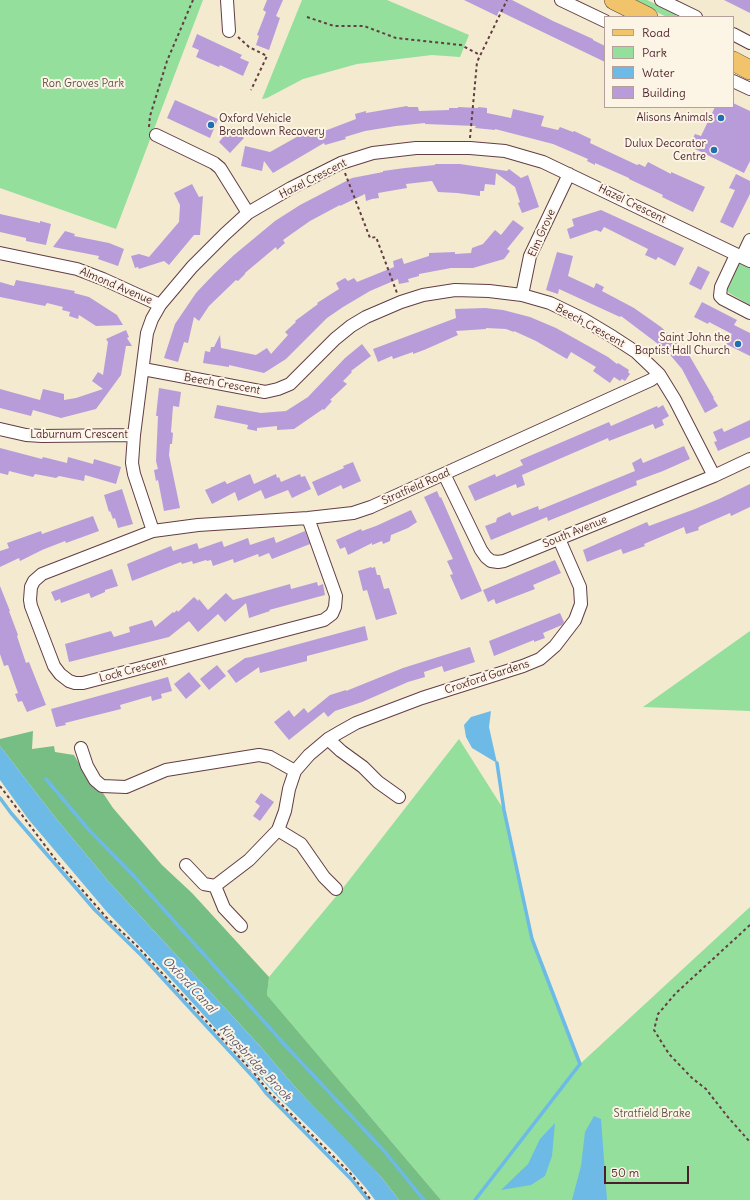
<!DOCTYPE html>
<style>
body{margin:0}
#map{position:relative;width:750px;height:1200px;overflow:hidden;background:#f3ead0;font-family:Delius,sans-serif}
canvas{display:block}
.legend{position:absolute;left:604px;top:16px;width:130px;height:92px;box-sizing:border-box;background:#fcf5e5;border:1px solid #b59f9b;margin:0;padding:5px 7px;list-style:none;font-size:12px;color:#4a1f2b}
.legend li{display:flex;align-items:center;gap:8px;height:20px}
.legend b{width:20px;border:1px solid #b59f9b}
.scale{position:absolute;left:604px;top:1166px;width:85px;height:18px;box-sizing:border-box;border:2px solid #4a1f2b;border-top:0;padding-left:5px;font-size:12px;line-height:14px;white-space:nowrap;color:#4a1f2b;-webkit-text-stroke:3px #fcf5e5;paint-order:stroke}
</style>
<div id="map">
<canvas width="750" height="1200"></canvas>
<ul class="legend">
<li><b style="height:5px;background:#f1c36a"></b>Road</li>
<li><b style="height:11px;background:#93df9b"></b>Park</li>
<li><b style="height:11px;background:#6dbae7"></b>Water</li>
<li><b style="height:11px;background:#b89cd9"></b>Building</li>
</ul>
<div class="scale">50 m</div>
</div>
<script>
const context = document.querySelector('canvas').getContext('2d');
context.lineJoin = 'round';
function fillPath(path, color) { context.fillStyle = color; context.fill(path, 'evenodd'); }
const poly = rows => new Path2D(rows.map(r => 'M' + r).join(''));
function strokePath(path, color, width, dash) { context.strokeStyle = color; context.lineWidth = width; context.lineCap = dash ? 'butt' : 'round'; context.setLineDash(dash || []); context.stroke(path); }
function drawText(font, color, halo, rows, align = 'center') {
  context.font = font + ' Delius,sans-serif'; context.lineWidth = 4; context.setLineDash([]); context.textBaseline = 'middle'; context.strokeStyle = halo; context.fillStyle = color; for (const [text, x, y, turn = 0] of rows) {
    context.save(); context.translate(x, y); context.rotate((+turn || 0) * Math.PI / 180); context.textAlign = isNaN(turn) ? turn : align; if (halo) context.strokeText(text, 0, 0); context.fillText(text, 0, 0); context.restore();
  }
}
const green = poly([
 [0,0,203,0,116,229,0,188],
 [302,0,387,0,469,35,460,57,432,55,357,64,303,79,267,98,262,99],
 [631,0,647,0,677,14,675,17,667,17],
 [740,263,750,266,750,305,729,293,727,290,727,286,737,266],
 [750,631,750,711,643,707],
 [459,739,504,810,532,939,580,1064,750,907,750,1200,441,1200,267,995,269,977,343,888]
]);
const forest = poly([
 [33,731,32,749,54,746,55,752,74,755,88,779,103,793,113,808,162,865,192,893,269,977,267,995,441,1200,399,1200,382,1178,295,1087,260,1046,109,882,54,816,0,746,0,739]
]);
const water = poly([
 [491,711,489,727,497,763,472,748,466,737,464,725,471,717],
 [0,746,54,816,109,882,260,1046,295,1087,362,1156,382,1178,399,1200,375,1200,366,1188,336,1154,275,1094,161,968,107,912,29,820,0,780],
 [594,1116,601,1119,607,1200,572,1200,581,1166,585,1132],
 [555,1123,552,1156,545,1176,531,1185,501,1190,528,1164,540,1139]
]);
const stream = poly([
 [46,779,89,830,132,874,285,1045,385,1152,424,1200],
 [0,798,11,813,95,910,142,956,256,1080,266,1093,351,1179,368,1200],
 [475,1200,580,1064,532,939,504,810,497,763]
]);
const building = poly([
 [267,0,283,0,276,16,280,18,269,50,256,45,259,36,257,35,266,12,263,10],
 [464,0,512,0,553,21,593,39,593,40,605,46,605,62,499,11,497,16],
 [724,0,750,0,750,13],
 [197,34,242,55,240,58,249,62,243,76,220,65,219,67,196,57,199,50,192,47],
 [175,100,218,119,210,138,167,118],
 [733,103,750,111,750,161,744,173,689,146,695,134,701,136,715,107,733,107],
 [407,106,408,107,418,107,419,111,449,110,449,108,458,108,458,107,478,108,478,107,487,108,487,113,511,118,513,109,544,116,541,126,558,130,560,127,573,132,574,131,591,139,590,143,637,165,639,164,645,167,648,162,671,174,671,172,705,187,693,212,662,197,663,195,629,179,629,178,595,163,595,165,587,161,588,159,553,144,495,129,495,130,475,128,476,126,425,124,425,123,396,126,365,131,345,137,346,139,325,145,324,143,273,173,264,161,262,171,241,166,245,146,270,152,302,134,301,132,311,128,314,135,356,119,355,114,366,111,366,113],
 [231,127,244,138,230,153,219,142],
 [435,164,460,164,507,171,509,169,521,178,528,175,539,207,522,213,518,203,520,202,515,187,496,173,495,185,485,184,484,191,480,191,480,196,457,193,438,192,432,181,406,184,407,188,378,193,379,198,372,199,366,201,365,194,340,206,340,205,310,221,283,240,285,243,277,250,276,247,245,273,245,274,238,281,236,280,209,306,199,321,194,317,188,343,184,342,178,362,164,358,175,324,196,293,214,274,234,255,275,221,300,205,352,178,383,172,383,171,405,168,435,165],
 [736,174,750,181,750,194,733,228,720,222,735,190,729,188],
 [192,184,199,197,203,196,200,235,194,235,169,265,164,261,139,269,138,267,135,268,131,256,139,254,149,257,179,222,180,205,174,193],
 [601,210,684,248,675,266,658,257,656,260,645,255,648,249,604,227,601,232,596,230,570,239,567,229,574,226,572,219],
 [0,214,40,223,40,221,51,224,46,245,26,241,26,238,0,232],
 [513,220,524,228,507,249,510,251,504,259,473,268,451,268,419,274,419,276,408,279,409,282,399,284,398,279,370,291,343,307,327,318,286,359,264,373,229,365,229,367,203,363,205,351,210,352,211,347,214,347,220,335,221,348,256,355,267,348,271,354,288,335,285,332,296,322,295,321,318,304,317,303,339,289,336,283,345,278,348,281,354,278,357,282,394,267,393,261,402,258,404,264,429,256,429,253,455,252,455,254,471,253,472,248,483,244,495,230,501,235],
 [65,231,75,234,74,236,109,243,124,249,118,266,98,259,99,256,53,247],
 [557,252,573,256,568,276,594,288,596,283,604,287,602,291,634,308,661,327,675,340,682,348,685,346,691,353,689,355,714,398,713,398,718,406,705,413,682,369,666,350,621,316,620,317,559,289,558,294,546,290],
 [698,266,710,272,701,290,689,284],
 [16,280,75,291,74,293,89,297,117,315,123,325,96,326,79,315,78,319,69,316,70,312,62,310,63,307,47,303,45,306,0,297,0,282,14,286],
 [702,302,737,320,734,325,750,333,750,356,726,344,732,334,709,322,708,324,694,317],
 [485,308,503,310,530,317,556,328,608,357,617,364,618,363,629,370,628,372,630,374,625,381,622,379,620,381,614,377,610,383,593,371,596,367,571,352,567,359,536,341,514,331,514,332,506,329,486,328,486,329,456,331,458,335,424,350,413,354,413,352,393,359,392,356,378,362,373,349,456,318,455,309],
 [126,330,129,337,127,338,132,346,126,346,121,375,96,409,61,418,33,410,31,416,0,408,0,389,40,400,43,389,64,394,64,400,76,398,103,389,92,381,98,372,103,375,108,342,106,339],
 [362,344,371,356,351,371,352,372,343,381,347,384,330,400,332,401,324,410,323,409,294,429,277,430,277,426,257,428,257,431,247,429,248,425,214,418,217,405,261,413,286,411,308,397,345,358],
 [159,388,181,392,179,407,173,406,171,432,173,433,172,444,170,444,169,455,180,508,164,511,158,480,156,481,154,470,158,469,156,461,158,416,156,416],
 [663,405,669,416,662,420,664,425,655,429,653,424,609,441,608,438,522,475,525,485,517,488,516,484,475,501,468,486,495,474,496,477,523,465,520,460,609,422,611,426,657,406,658,408],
 [750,420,750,437,718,451,714,442,717,441,713,432,722,428,724,432],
 [684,446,690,459,663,471,636,481,637,485,548,521,547,517,491,540,485,526,496,522,497,518,510,512,512,516,538,506,539,510,635,471,632,463,641,458,643,463],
 [0,448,42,459,43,457,67,463,68,457,93,464,94,459,121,467,116,484,85,475,84,481,59,476,56,478,35,474,33,477,9,471,8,475,0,473],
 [353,462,361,481,343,489,341,485,318,496,312,482,344,468,343,466],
 [250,474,254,484,276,474,277,478,279,477,281,482,300,474,301,477,305,476,311,489,292,498,288,490,265,499,261,490,238,501,235,492,212,504,205,490,225,481,227,484],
 [750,484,750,507,731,516,730,513,700,526,698,528,699,530,686,534,684,527,644,544,645,546,623,554,621,549,587,562,583,550,647,522,649,526,695,509,719,499],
 [122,489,133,524,118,528,115,518,113,519,110,511,109,512,104,495],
 [437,491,440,498,441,497,482,591,461,600,450,575,453,574,447,561,453,559,424,497],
 [411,510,417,522,408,528,391,535,390,541,383,544,382,541,372,545,372,543,348,555,345,547,340,549,336,540,361,529,362,531,376,526],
 [93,516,99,531,66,543,65,541,42,550,20,561,19,558,0,567,0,551,9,548,7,543,41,531,42,534],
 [305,531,310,544,272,559,269,553,259,557,258,554,234,563,233,559,213,566,211,560,207,561,206,560,193,564,192,561,182,564,181,562,132,581,127,564,171,546,173,551,197,543,199,549,222,541,224,547,248,538,250,545,274,537,276,543],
 [555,560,561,573,533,585,535,589,496,604,494,599,488,602,483,590],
 [371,567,372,568,375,567,377,575,380,575,384,589,389,588,397,614,376,620,367,590,363,591,358,571],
 [112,569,118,586,105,590,105,592,91,598,89,593,61,603,60,599,55,601,51,592],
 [317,582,318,586,323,584,325,595,269,610,270,611,249,618,246,603,225,622,218,614,198,632,189,621,169,637,69,662,65,644,111,631,114,637,130,632,129,627,152,620,155,627,173,612,174,613,177,610,178,612,194,597,198,601,199,599,208,610,226,593,233,600,290,584,291,589],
 [0,586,10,611,9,611,18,635,17,636,26,663,29,662,46,705,27,712,22,701,18,702,15,694,18,693,8,665,4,666,0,654],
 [560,613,564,622,562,625,543,633,545,638,534,642,534,640,494,656,489,641],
 [365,626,368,640,307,656,307,661,299,663,260,673,259,667,236,683,227,671,245,658,251,657],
 [470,647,475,662,444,672,442,666,424,672,425,677,408,682,362,702,335,711,328,717,324,712,289,740,274,722,289,710,294,717,304,708,308,713,330,695,346,690,346,691,403,668],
 [217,665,226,676,209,690,200,679],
 [189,672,201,686,186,699,174,684],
 [168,677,172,691,161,694,162,698,152,701,151,696,120,705,121,709,65,723,66,725,56,727,51,709],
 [261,793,274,802,260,821,253,816,260,806,255,802]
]);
const path = poly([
 [307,17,334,26,364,26,396,38,461,45,480,55],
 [238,37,249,47,267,56,251,90],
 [149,127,150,116,167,61,193,0],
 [470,138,477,62,507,0],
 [345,173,370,238,376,237,397,293],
 [0,786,56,860,106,917,137,946,254,1073,269,1092,351,1174,371,1200],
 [750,925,676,993,658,1014,654,1030,669,1054,692,1078,706,1089,727,1116,750,1142]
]);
const minor = poly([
 [227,0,229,31],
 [561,0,605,21],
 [661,0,696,17],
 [733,34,750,43],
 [733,81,750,89],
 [156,135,214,163,220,168,248,213],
 [0,253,77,269,103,279,160,305],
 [736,255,721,287,720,296,723,299,750,313],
 [742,257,750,240],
 [522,295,530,256,569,174],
 [143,369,265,392,278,389,290,384,335,339,351,326,366,317,401,302,423,295,455,290,489,291,522,295,550,303,583,319,613,337,636,352,659,374,675,400,714,476],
 [0,429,26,435,42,436,134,435],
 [444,474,481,550,486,557,491,561,498,562,504,561,714,476,750,459],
 [308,518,336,596,335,607,332,614,324,620,83,683,75,683,69,681,60,674,54,666,31,606,30,600,31,587,34,581,42,574,153,531,198,525,308,518,353,513,371,507,651,380,659,374],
 [153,531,134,474,132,463,134,435,147,333,152,319,160,305,192,267,225,234,248,213,291,188,341,163,373,153,416,148,470,148,505,151,543,162,750,261],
 [328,739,341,751,363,767,378,782,399,797],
 [81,748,87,766,95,780,102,786,126,787,166,770,259,755,270,757,295,771],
 [278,830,301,844,324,877,336,889],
 [186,865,204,884,215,886,249,860,278,830,285,811,289,789,295,771,309,755,328,739,340,732,356,723,422,698,523,666,540,659,555,646,575,620,581,604,580,587,559,539],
 [215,886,224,908,241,926]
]);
const primary = poly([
 [614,0,648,17],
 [733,61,750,70]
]);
const markers = [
 [721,118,4,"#1f6fb2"],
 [211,125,4,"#1f6fb2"],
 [714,150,4,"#1f6fb2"],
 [738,344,4,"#1f6fb2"]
];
const parkNames = [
 ["Ron Groves Park",83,84],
 ["Stratfield Brake",652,1114]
];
const poiNames = [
 ["Alisons Animals",713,118],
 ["Oxford Vehicle",219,119,"left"],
 ["Breakdown Recovery",219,132,"left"],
 ["Dulux Decorator",706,144],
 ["Centre",706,157],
 ["Saint John the",730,338],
 ["Baptist Hall Church",730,351]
];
const streetNames = [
 ["Hazel Crescent",313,179,-27],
 ["Hazel Crescent",632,204,26],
 ["Elm Grove",542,233,-66],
 ["Almond Avenue",116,286,23],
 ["Beech Crescent",590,326,29],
 ["Beech Crescent",222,384,10],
 ["Laburnum Crescent",79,435],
 ["Stratfield Road",416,487,-24],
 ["South Avenue",575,532,-22],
 ["Lock Crescent",133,670,-15],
 ["Croxford Gardens",487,677,-18]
];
const waterNames = [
 ["Oxford Canal",189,985,47],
 ["Kingsbridge Brook",255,1063,47]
];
fillPath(green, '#93df9b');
fillPath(forest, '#76be83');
fillPath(water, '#6dbae7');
strokePath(stream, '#6dbae7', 3.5);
fillPath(building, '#b89cd9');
strokePath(minor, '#633d44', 14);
strokePath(primary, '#633d44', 20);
strokePath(path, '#633d44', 2, [3, 3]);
strokePath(minor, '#fff', 12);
strokePath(primary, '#f1c36a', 19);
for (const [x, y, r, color] of markers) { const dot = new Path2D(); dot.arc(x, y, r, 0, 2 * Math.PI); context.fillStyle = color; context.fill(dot); strokePath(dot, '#fcf5e5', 1.5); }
drawText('11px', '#5c4f47', '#fcf5e5', parkNames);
drawText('11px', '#4a1f2b', '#fcf5e5', poiNames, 'right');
drawText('11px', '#4a1f2b', '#fcf5e5', streetNames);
drawText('italic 12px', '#56556d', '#fcf5e5', waterNames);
</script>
